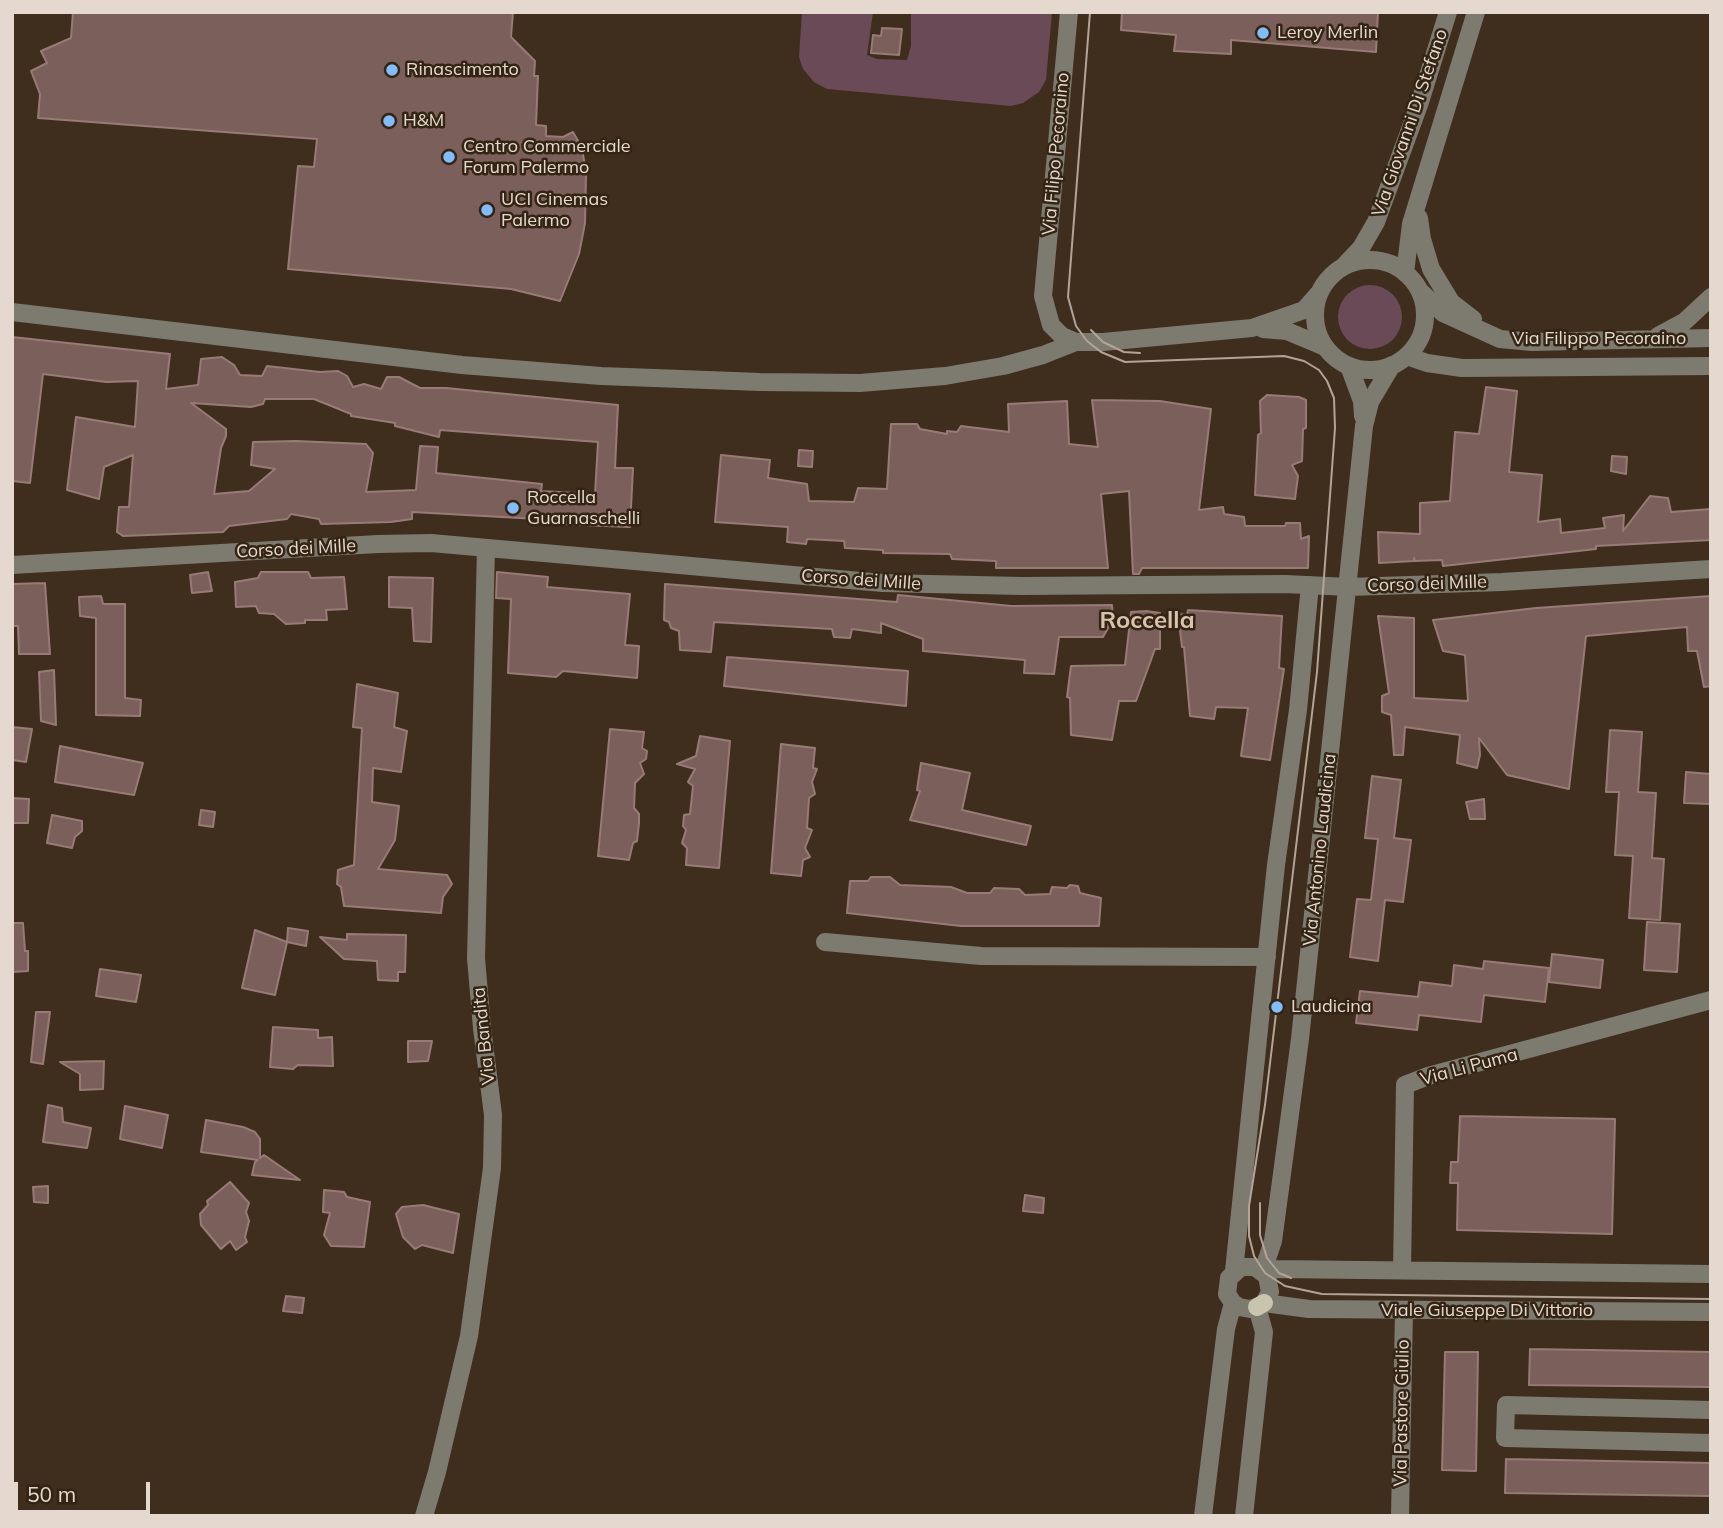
<!DOCTYPE html>
<style>
body{margin:0}
#map{position:relative;width:1723px;height:1528px;overflow:hidden;background:#3f2e1d;font-family:Mulish,sans-serif}
canvas{display:block}
.frame{position:absolute;inset:0;border:14px solid #e5d9cf;pointer-events:none}
.scale{position:absolute;left:14px;top:1482px;width:136px;height:32px;box-sizing:border-box;border:4px solid #e5d9cf;border-top:0;padding-left:9px;font-size:21px;line-height:24px;white-space:nowrap;color:#e5d9cf;-webkit-text-stroke:5px #342414;paint-order:stroke}
</style>
<div id="map">
<canvas width="1723" height="1528"></canvas>
<div class="frame"></div>
<div class="scale">50 m</div>
</div>
<script>
const context = document.querySelector('canvas').getContext('2d');
context.lineJoin = 'round';
function fillPath(path, color) { context.fillStyle = color; context.fill(path, 'evenodd'); }
const poly = rows => new Path2D(rows.map(r => 'M' + r).join(''));
function strokePath(path, color, width, dash) { context.strokeStyle = color; context.lineWidth = width; context.lineCap = dash ? 'butt' : 'round'; context.setLineDash(dash || []); context.stroke(path); }
function drawText(font, color, halo, rows, align = 'center') {
  context.font = font + ' Mulish,sans-serif'; context.lineWidth = 5; context.setLineDash([]); context.textBaseline = 'middle'; context.strokeStyle = halo; context.fillStyle = color; for (const [text, x, y, turn = 0] of rows) {
    context.save(); context.translate(x, y); context.rotate((+turn || 0) * Math.PI / 180); context.textAlign = isNaN(turn) ? turn : align; if (halo) context.strokeText(text, 0, 0); context.fillText(text, 0, 0); context.restore();
  }
}
const green = poly([
 [802,12,873,12,867,55,877,59,907,60,911,46,911,12,1052,12,1046,80,1039,92,1023,103,1011,106,827,89,814,82,803,69,799,57],
 '1338 317a32 32 0 1 1 64 0a32 32 0 1 1-64 0Z'
]);
const building = poly([
 [73,12,513,12,511,37,535,61,534,76,538,76,536,125,546,126,546,136,563,137,573,132,582,148,586,173,585,223,579,254,560,301,511,289,288,269,298,166,314,167,317,139,38,118,40,94,31,71,47,63,41,51,71,38,73,12],
 [1122,12,1378,12,1376,52,1231,40,1231,54,1174,51,1176,35,1121,30,1122,12],
 [882,28,902,29,899,55,871,53,873,35,881,36,882,28],
 [12,337,170,354,166,389,198,385,201,359,222,357,234,365,240,375,262,376,267,366,320,372,338,371,347,376,353,387,364,384,381,389,387,377,399,377,420,388,446,388,618,405,615,468,633,468,630,527,556,524,556,520,412,512,412,519,391,522,321,524,319,519,291,514,287,519,229,526,223,532,123,536,117,532,119,507,129,507,133,455,104,467,99,499,67,490,76,417,135,427,138,381,106,382,43,374,30,483,12,481,12,337],
 [265,399,314,399,351,414,351,416,395,423,395,426,439,437,440,430,598,442,595,494,541,491,542,484,436,473,438,447,420,446,416,490,366,492,373,453,366,444,296,441,253,442,251,465,275,469,249,491,214,494,221,448,226,436,226,429,191,403,251,407,263,404,265,399],
 [1486,387,1517,391,1509,472,1542,475,1538,522,1560,519,1561,533,1605,528,1603,518,1624,515,1623,531,1650,496,1668,498,1671,512,1711,509,1711,540,1596,546,1596,549,1443,566,1442,560,1415,561,1414,558,1414,561,1379,563,1378,532,1420,534,1420,503,1450,501,1455,432,1479,434,1486,387],
 [1267,395,1299,397,1306,400,1306,428,1303,429,1302,461,1292,465,1298,476,1295,499,1255,495,1258,435,1261,433,1260,401,1267,395],
 [1092,400,1160,401,1211,409,1199,510,1223,507,1224,514,1244,517,1245,526,1285,526,1286,523,1300,523,1301,539,1309,536,1308,568,1142,568,1139,574,1133,574,1129,491,1101,494,1108,568,996,568,996,561,952,559,950,554,883,553,883,550,845,548,844,541,807,539,806,544,787,542,788,527,715,522,721,455,770,460,768,478,807,484,809,501,854,502,858,488,887,489,891,424,917,424,920,429,947,434,947,431,957,432,961,426,1009,432,1008,404,1067,401,1069,444,1098,447,1092,400],
 [799,450,813,451,812,467,798,466,799,450],
 [1612,456,1627,457,1626,474,1611,471,1612,456],
 [208,572,212,591,192,593,190,575,208,572],
 [261,572,308,572,311,578,344,577,347,609,326,610,327,620,305,620,305,623,286,624,274,614,259,613,256,606,236,607,235,582,258,578,261,572],
 [497,572,548,577,547,587,630,594,625,645,639,646,637,678,563,671,556,677,508,673,511,599,496,598,497,572],
 [389,577,433,578,431,642,414,641,412,608,389,607,389,577],
 [45,583,50,654,19,654,18,626,12,626,12,584,45,583],
 [665,584,897,602,898,595,1011,606,1112,605,1113,619,1103,637,1059,637,1054,674,1024,673,1025,660,923,651,923,639,881,623,881,633,852,629,850,638,834,637,832,629,714,622,711,652,680,650,679,631,671,628,669,622,664,620,665,584],
 [101,596,103,604,125,604,125,698,141,700,140,716,96,715,96,618,80,616,79,597,101,596],
 [1711,596,1711,686,1704,687,1697,651,1688,651,1687,627,1586,636,1569,789,1507,775,1479,738,1480,755,1477,768,1457,763,1460,735,1405,727,1403,755,1394,755,1391,715,1382,712,1382,696,1389,693,1378,616,1414,618,1414,698,1468,701,1465,655,1443,651,1433,620,1536,608,1711,596],
 [1188,610,1282,616,1279,668,1284,669,1270,760,1241,756,1248,708,1216,707,1214,719,1190,716,1184,647,1182,647,1178,614,1187,615,1188,610],
 [1146,611,1160,613,1160,649,1155,649,1136,701,1119,701,1112,740,1071,735,1070,698,1067,697,1071,666,1125,665,1131,612,1146,611],
 [727,657,908,671,906,706,724,686,727,657],
 [54,670,56,725,41,721,39,672,54,670],
 [357,684,398,693,394,727,407,731,401,772,373,768,372,802,399,806,395,840,378,869,447,875,452,884,443,897,441,913,344,906,341,887,337,884,338,870,354,865,362,728,353,727,357,684],
 [12,727,32,729,26,762,12,760,12,727],
 [610,729,644,732,642,748,647,751,646,759,640,763,644,774,635,783,634,808,639,814,639,823,637,841,633,843,629,860,598,856,610,729],
 [1610,730,1642,732,1638,792,1656,793,1652,858,1664,859,1660,920,1629,918,1633,856,1615,855,1619,792,1606,792,1610,730],
 [700,736,730,741,719,868,686,865,687,848,682,843,686,830,683,826,684,815,690,814,693,786,688,782,695,769,677,764,696,756,700,736],
 [781,744,815,748,813,768,817,769,812,782,815,794,809,798,807,828,812,830,805,848,810,857,803,860,801,876,771,873,781,744],
 [60,746,143,763,134,795,55,782,60,746],
 [921,763,970,773,962,810,1031,826,1026,845,910,820,920,791,917,790,921,763],
 [1686,772,1711,774,1711,804,1684,803,1686,772],
 [1372,776,1401,780,1394,838,1411,840,1403,902,1385,900,1378,961,1350,957,1357,899,1371,900,1378,839,1365,838,1372,776],
 [12,798,29,799,28,823,12,823,12,798],
 [1484,799,1485,819,1470,819,1466,802,1484,799],
 [201,810,215,812,213,827,199,825,201,810],
 [52,815,82,821,82,831,75,837,72,848,47,843,52,815],
 [871,877,890,877,900,885,951,887,967,893,990,893,994,888,1019,889,1025,895,1050,894,1052,887,1067,888,1070,885,1078,886,1080,893,1101,898,1099,926,961,926,847,913,850,881,868,881,871,877],
 [1647,922,1680,924,1677,972,1644,970,1647,922],
 [12,923,23,923,25,951,28,951,28,971,12,972,12,923],
 [288,928,308,931,306,946,287,942,275,995,242,988,255,930,287,942,288,928],
 [347,934,406,935,405,972,398,972,398,981,378,980,377,961,344,959,320,937,347,940,347,934],
 [1552,954,1603,960,1600,988,1549,982,1552,954],
 [1484,961,1549,968,1545,1002,1484,995,1481,1022,1419,1015,1417,1030,1356,1023,1360,991,1418,997,1420,982,1452,986,1454,965,1483,969,1484,961],
 [100,969,141,975,136,1002,96,996,100,969],
 [36,1012,50,1012,43,1064,31,1062,36,1012],
 [273,1027,318,1030,318,1038,332,1037,333,1066,298,1065,293,1069,270,1067,273,1027],
 [408,1041,432,1041,428,1061,408,1062,408,1041],
 [104,1061,103,1089,80,1090,80,1074,60,1062,104,1061],
 [48,1105,62,1108,63,1122,91,1128,87,1148,43,1142,48,1105],
 [125,1106,168,1115,162,1148,120,1139,125,1106],
 [1460,1116,1615,1119,1612,1234,1457,1230,1458,1183,1450,1183,1451,1162,1458,1162,1460,1116],
 [206,1120,243,1127,255,1132,260,1139,260,1158,264,1155,300,1180,252,1175,255,1162,258,1160,201,1152,206,1120],
 [230,1182,249,1203,246,1212,249,1221,245,1237,247,1242,236,1250,230,1241,221,1249,201,1225,200,1214,208,1205,207,1201,230,1182],
 [48,1186,48,1203,34,1202,33,1187,48,1186],
 [324,1190,344,1192,347,1197,370,1202,364,1247,331,1246,324,1235,330,1213,323,1212,324,1190],
 [1025,1195,1044,1198,1043,1213,1023,1211,1025,1195],
 [423,1205,459,1214,453,1253,422,1245,415,1249,403,1237,396,1214,402,1207,423,1205],
 [286,1296,304,1298,302,1313,283,1311,286,1296],
 [1530,1349,1711,1352,1711,1387,1529,1385,1530,1349],
 [1445,1352,1478,1352,1476,1471,1442,1470,1445,1352],
 [1506,1459,1711,1463,1711,1496,1505,1493,1506,1459]
]);
const minor = poly([
 [1069,12,1043,296,1051,325,1062,336,1076,342],
 [1419,218,1422,239,1431,269,1451,302,1473,319],
 '1315 315a55 55 0 1 1 110 0a55 55 0 1 1-110 0Z',
 [1344,266,1361,248,1376,222,1419,105,1448,12],
 [1405,273,1411,224,1476,12],
 [1421,292,1443,313,1500,339,1532,342,1711,338],
 [12,312,462,365,601,376,760,382,860,383,945,376,1003,366,1043,355,1076,342,1103,342,1252,328,1304,310,1320,292],
 [1263,329,1287,331,1325,347],
 [1658,336,1684,322,1711,297],
 [1407,356,1427,363,1462,368,1711,366],
 [1349,366,1362,401,1363,416],
 [12,565,378,544,431,543,883,583,1022,586,1285,584,1349,587,1502,582,1711,569],
 [825,942,981,956,1267,957],
 [1402,1270,1405,1085,1428,1076,1711,1000],
 [1234,1271,1276,865,1298,710,1310,585],
 [1263,1271,1273,1241,1300,1039,1364,426,1370,402,1392,365],
 [1265,1273,1275,1269,1711,1274],
 [1711,1410,1506,1405,1505,1438,1711,1443],
 [424,1516,437,1472,469,1336,492,1168,493,1115,482,1028,476,958,486,548],
 [1203,1516,1226,1329,1233,1303],
 [1244,1516,1264,1332,1257,1307,1250,1309,1239,1307,1233,1303,1227,1294,1229,1278,1241,1267,1255,1267,1267,1276,1270,1292,1264,1303,1309,1309,1711,1312],
 [1400,1516,1404,1311]
]);
const major = poly([
 [1257,1307,1264,1303]
]);
const tram = poly([
 [1090,12,1068,297,1076,326,1087,341,1101,352,1125,362,1284,356,1304,361,1319,370,1327,381,1334,398,1335,428,1317,672,1265,1105,1249,1206,1249,1236,1254,1256,1265,1273,1285,1286,1322,1294,1711,1299],
 [1091,330,1103,342,1124,352,1140,353],
 [1260,1203,1260,1235,1267,1258,1279,1273,1291,1278]
]);
const markers = [
 [1263,33,7,"#82bcfa"],
 [392,70,7,"#82bcfa"],
 [389,121,7,"#82bcfa"],
 [449,157,7,"#82bcfa"],
 [487,210,7,"#82bcfa"],
 [513,508,7,"#82bcfa"],
 [1277,1007,7,"#82bcfa"]
];
const poiNames = [
 ["Leroy Merlin",1277,33],
 ["Rinascimento",406,70],
 ["H&M",403,121],
 ["Centro Commerciale",463,147],
 ["Forum Palermo",463,168],
 ["UCI Cinemas",501,200],
 ["Palermo",501,221],
 ["Roccella",527,498],
 ["Guarnaschelli",527,519],
 ["Laudicina",1291,1007]
];
const streetNames = [
 ["Via Giovanni Di Stefano",1410,123,-71],
 ["Via Filipo Pecoraino",1056,154,-85],
 ["Via Filippo Pecoraino",1599,339],
 ["Corso dei Mille",296,549,-3],
 ["Corso dei Mille",861,580,4],
 ["Corso dei Mille",1427,584,-2],
 ["Via Antonino Laudicina",1320,850,-84],
 ["Via Bandita",484,1036,-96],
 ["Via Li Puma",1469,1067,-15],
 ["Viale Giuseppe Di Vittorio",1487,1311],
 ["Via Pastore Giulio",1402,1413,-89]
];
const districtNames = [
 ["Roccella",1147,621]
];
fillPath(green, '#6b4a57');
fillPath(building, '#7b5f5b');
strokePath(building, '#987b76', 2);
strokePath(minor, '#7d7b70', 18);
strokePath(major, '#c8c4ad', 18);
strokePath(tram, '#b2a498', 2);
for (const [x, y, r, color] of markers) { const dot = new Path2D(); dot.arc(x, y, r, 0, 2 * Math.PI); context.fillStyle = color; context.fill(dot); strokePath(dot, '#342414', 2.5); }
drawText('18px', '#e5d9cf', '#342414', poiNames, 'left');
drawText('18px', '#e5d9cf', '#342414', streetNames);
drawText('bold 24px', '#d8c2ae', '#342414', districtNames);
</script>
